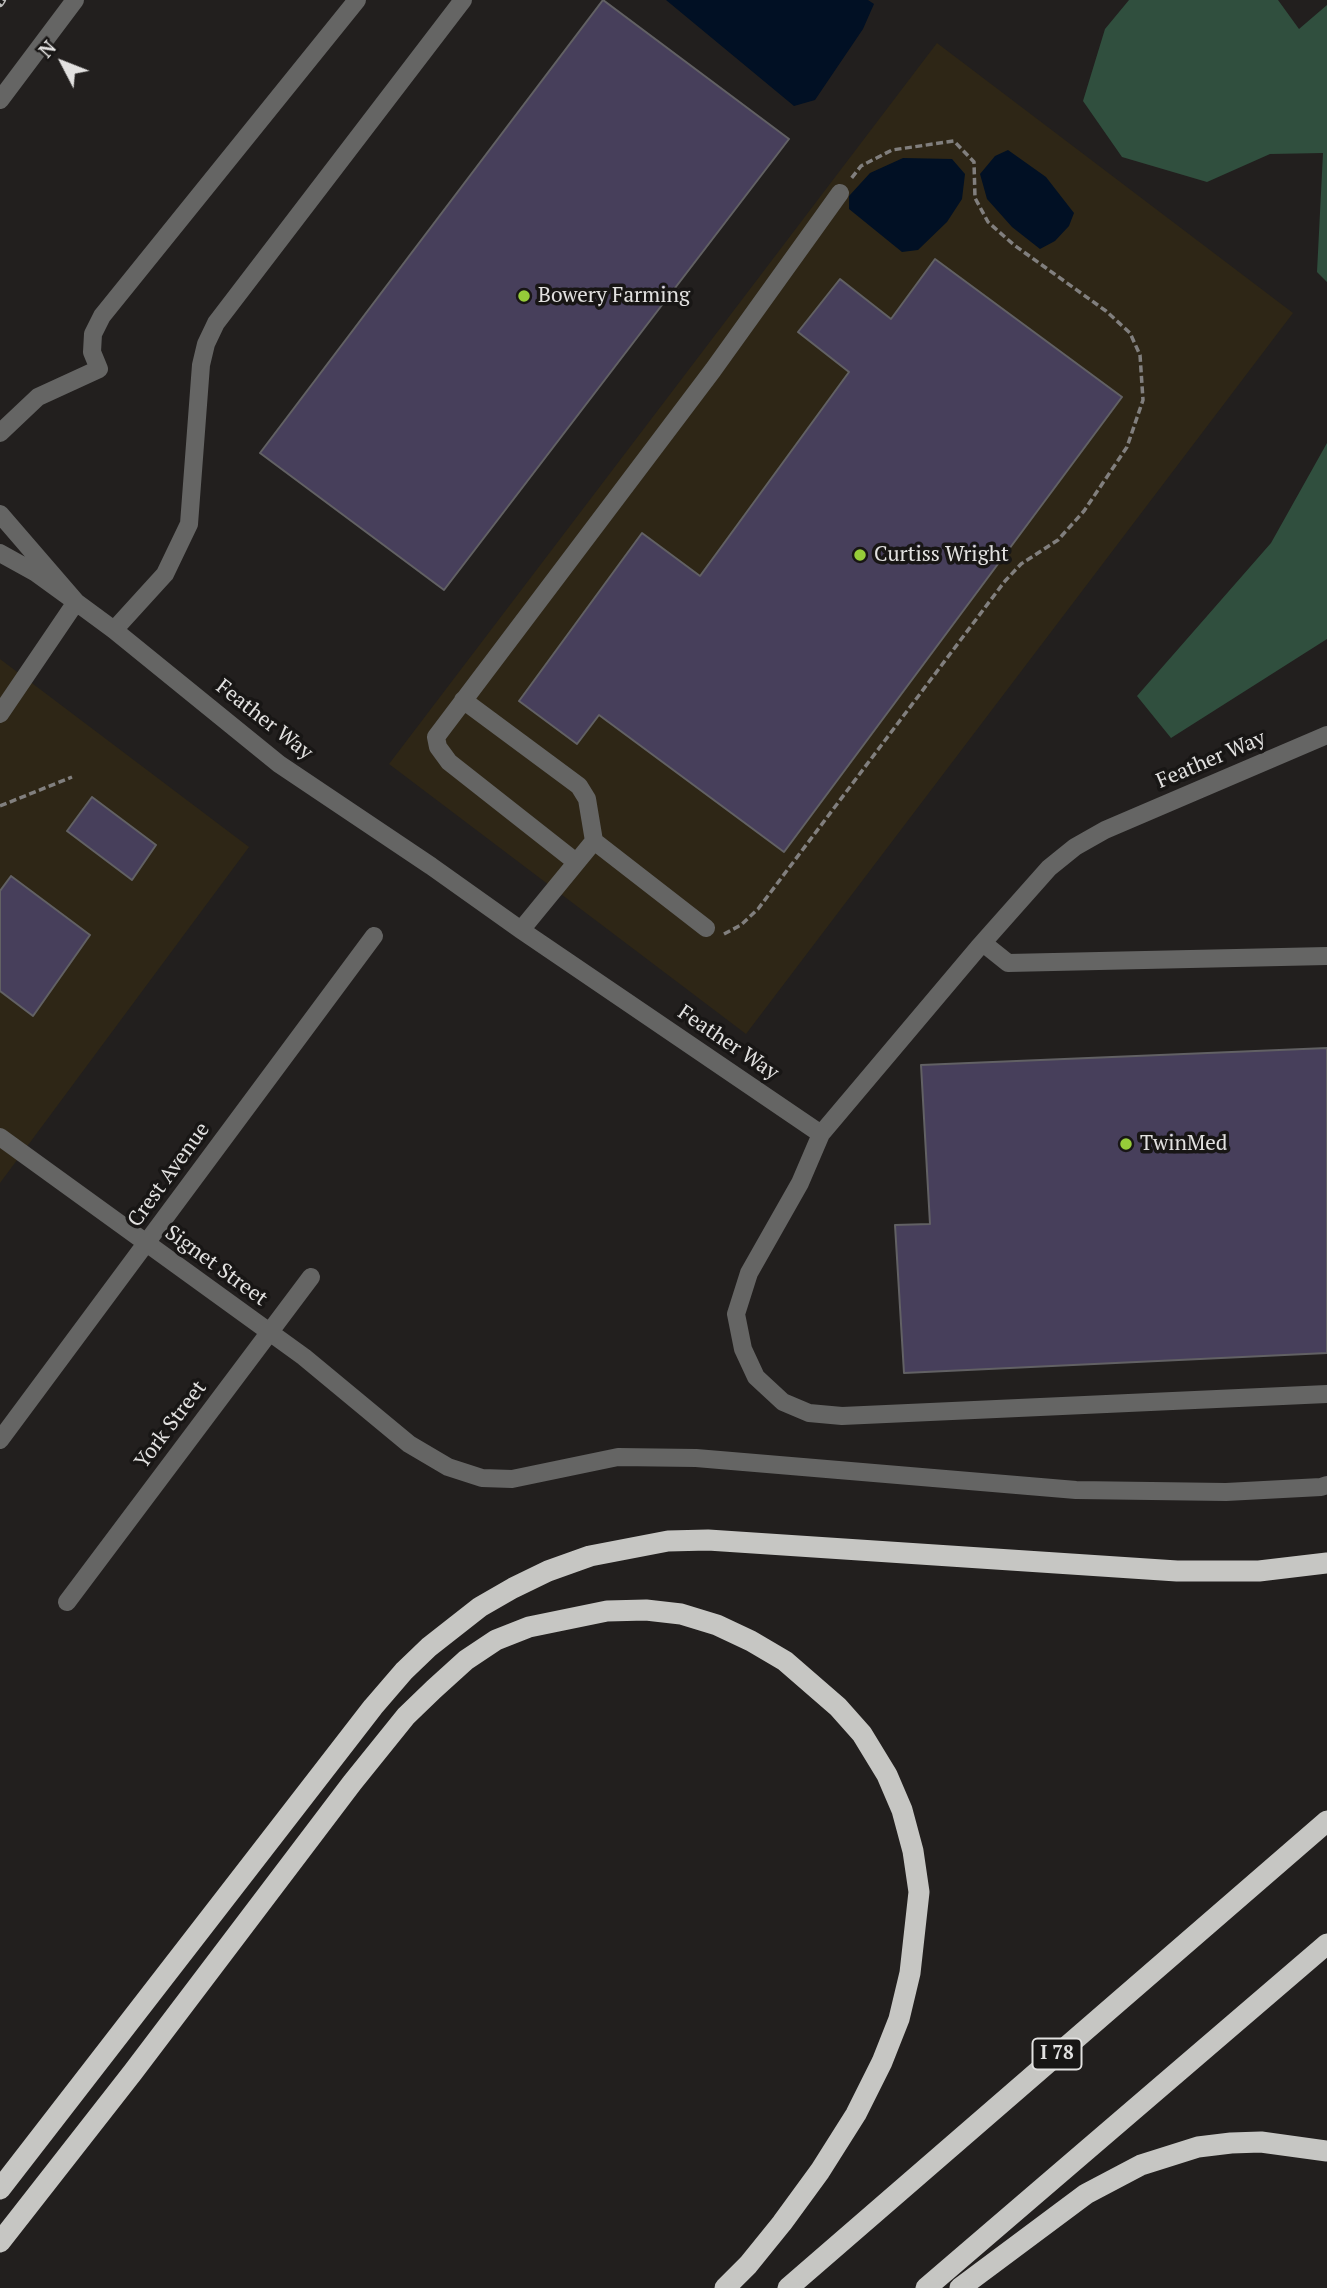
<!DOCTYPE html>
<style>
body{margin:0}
#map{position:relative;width:1327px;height:2288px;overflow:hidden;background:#221f1e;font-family:"PT Serif",serif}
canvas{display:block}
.north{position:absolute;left:28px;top:28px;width:70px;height:70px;-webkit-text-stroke:5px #181615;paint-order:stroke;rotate:312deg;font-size:19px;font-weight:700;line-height:28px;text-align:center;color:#e2e1e0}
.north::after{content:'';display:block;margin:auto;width:24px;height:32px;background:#e2e1e0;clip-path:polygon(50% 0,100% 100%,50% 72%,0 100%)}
</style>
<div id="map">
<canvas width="1327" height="2288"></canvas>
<div class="north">N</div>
</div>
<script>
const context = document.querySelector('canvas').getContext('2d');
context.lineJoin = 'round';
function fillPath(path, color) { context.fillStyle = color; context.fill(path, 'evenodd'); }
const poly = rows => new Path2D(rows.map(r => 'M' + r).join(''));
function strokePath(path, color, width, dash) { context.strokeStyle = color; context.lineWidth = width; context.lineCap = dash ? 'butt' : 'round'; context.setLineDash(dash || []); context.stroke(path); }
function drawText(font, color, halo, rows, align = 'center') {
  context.font = font + ' "PT Serif",serif'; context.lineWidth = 7; context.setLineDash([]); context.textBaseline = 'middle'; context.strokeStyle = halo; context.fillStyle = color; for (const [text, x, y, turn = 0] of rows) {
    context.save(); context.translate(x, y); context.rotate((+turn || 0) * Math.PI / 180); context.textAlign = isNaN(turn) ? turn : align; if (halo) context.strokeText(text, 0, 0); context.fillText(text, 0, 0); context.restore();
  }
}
const industrial = poly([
 [937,43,1293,313,746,1034,389,764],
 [0,659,249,847,0,1183]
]);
const forest = poly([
 [1129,0,1278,0,1299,29,1327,5,1327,282,1317,272,1323,153,1270,154,1207,182,1122,157,1083,101,1105,29],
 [1327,443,1327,639,1171,738,1137,696,1271,543]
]);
const water = poly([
 [666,0,868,0,874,4,863,29,815,100,794,106],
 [1008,150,1046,177,1074,213,1069,226,1055,241,1040,249,1012,227,987,199,980,174,995,156],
 [903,158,952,159,965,174,962,199,947,222,918,250,902,252,849,209,849,196,870,173]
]);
const building = poly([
 [603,0,789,139,444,590,260,453,603,0],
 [935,259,1122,397,784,852,599,715,577,744,519,701,642,533,700,576,849,372,798,332,840,279,891,319,935,259],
 [92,797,156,845,132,880,67,831,92,797],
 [11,876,90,935,33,1016,0,991,0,891,11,876],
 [1327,1048,1327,1353,904,1373,895,1225,930,1224,921,1065,1327,1048]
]);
const path = poly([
 [0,806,72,777],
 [724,934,741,925,758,909,1005,581,1021,564,1058,540,1084,511,1127,447,1143,400,1140,355,1130,333,1106,311,1014,245,988,222,975,198,974,162,954,141,892,150,861,166,850,180]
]);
const minor = poly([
 [0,100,75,0],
 [0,433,38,397,99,369,92,352,93,334,102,316,357,0],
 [0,514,76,602,114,630,279,764,431,866,521,930,821,1134,978,948,1049,868,1075,847,1105,830,1327,735],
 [0,553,36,573,76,602,0,714],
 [114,630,165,574,189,524,201,365,206,344,216,323,463,0],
 [463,700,579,786,587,799,594,841],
 [576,862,449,762,438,747,436,737,713,370,840,193],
 [521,930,594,841,706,928],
 [983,943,1008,963,1327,956],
 [821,1134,800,1183,749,1273,736,1314,743,1349,756,1377,783,1402,809,1413,842,1416,1327,1394],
 [0,1137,304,1357,409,1444,448,1467,482,1478,512,1479,618,1457,696,1458,1076,1490,1226,1492,1321,1487,1327,1485],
 [0,1440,374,936],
 [67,1602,311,1277]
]);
const highway = poly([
 [0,2189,373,1707,404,1671,429,1647,480,1607,513,1588,548,1571,590,1556,668,1541,708,1540,1177,1571,1259,1571,1327,1563],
 [0,2242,133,2072,352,1783,406,1716,434,1689,466,1660,496,1640,529,1627,607,1611,646,1610,681,1614,717,1625,751,1641,785,1661,838,1707,862,1734,887,1775,902,1810,913,1851,919,1892,910,1973,899,2019,882,2062,856,2114,820,2171,782,2223,748,2265,725,2288],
 [788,2288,1327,1821],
 [926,2288,1327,1944],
 [960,2288,1086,2194,1141,2165,1198,2147,1231,2143,1261,2142,1327,2151]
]);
const rail = poly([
 [0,3,2,0]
]);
const markers = [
 [524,296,7,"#96cc39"],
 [860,555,7,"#96cc39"],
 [1126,1144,7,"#96cc39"]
];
const shields = [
 [1057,2054,49]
];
const shieldNames = [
 ["I 78",1057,2054]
];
const poiNames = [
 ["Bowery Farming",538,296],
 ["Curtiss Wright",874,555],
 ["TwinMed",1140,1144]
];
const streetNames = [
 ["Feather Way",264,720,38],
 ["Feather Way",1211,760,-23],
 ["Feather Way",728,1043,34],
 ["Crest Avenue",169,1175,-54],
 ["Signet Street",216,1266,36],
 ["York Street",171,1425,-53]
];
fillPath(industrial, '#2e2616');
fillPath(forest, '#304f3e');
fillPath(water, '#011024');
fillPath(building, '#473f5b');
strokePath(building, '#626164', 2);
strokePath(path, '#817f7e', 3.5, [7, 3.5]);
strokePath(minor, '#656564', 18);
strokePath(highway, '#c6c6c3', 21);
strokePath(rail, '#bbbab9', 8);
strokePath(rail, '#181615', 5, [16]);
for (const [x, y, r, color] of markers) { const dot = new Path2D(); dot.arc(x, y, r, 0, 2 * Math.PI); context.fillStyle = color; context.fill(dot); strokePath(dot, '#181615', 2.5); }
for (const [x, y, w] of shields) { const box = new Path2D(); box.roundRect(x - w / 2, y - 15.5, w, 31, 5); context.fillStyle = '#181615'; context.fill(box); strokePath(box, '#e2e1e0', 2); }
drawText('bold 19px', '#e2e1e0', null, shieldNames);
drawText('21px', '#e2e1e0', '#181615', poiNames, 'left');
drawText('21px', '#e2e1e0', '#181615', streetNames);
</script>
